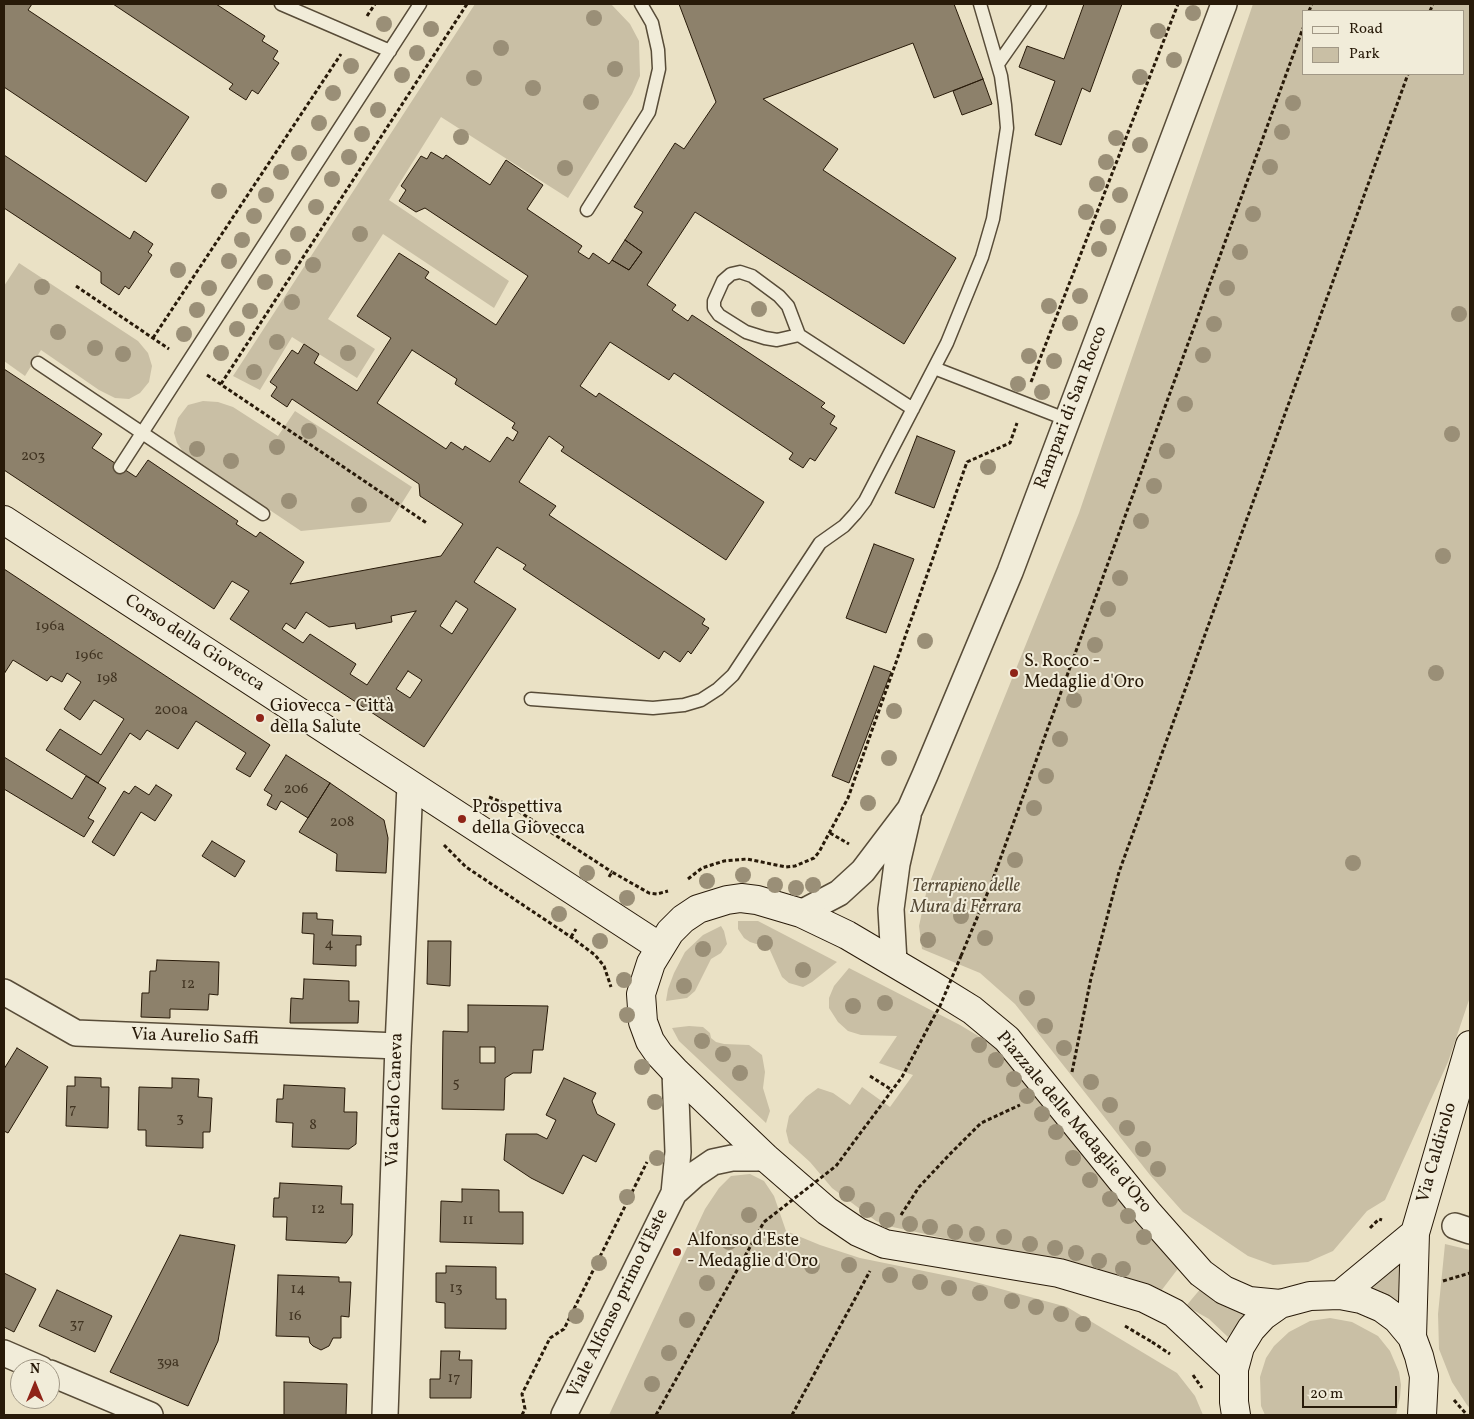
<!DOCTYPE html>
<meta charset="utf-8">
<style>
body{margin:0}
#map{position:relative;width:1474px;height:1419px;overflow:hidden;background:#eae1c5;font-family:Vollkorn,serif}
canvas{display:block}
.frame{position:absolute;inset:0;border:5px solid #281a09;pointer-events:none}
.legend{position:absolute;left:1302px;top:10px;width:162px;height:65px;box-sizing:border-box;background:#f1ecd9;border:1px solid #a19886;margin:0;padding:6px 9px;list-style:none;font-size:15px;color:#281a09}
.legend li{display:flex;align-items:center;gap:10px;height:25px}
.legend b{width:25px;border:1px solid #a19886}
.north{position:absolute;left:10px;top:1359px;width:50px;height:50px;box-sizing:border-box;background:#f1ecd9;border:1px solid #a19886;border-radius:50%;rotate:0deg;font-size:14px;font-weight:700;line-height:20px;text-align:center;color:#281a09}
.north::after{content:'';display:block;margin:auto;width:18px;height:22px;background:#8f2418;clip-path:polygon(50% 0,100% 100%,50% 72%,0 100%)}
.scale{position:absolute;left:1302px;top:1386px;width:95px;height:22px;box-sizing:border-box;border:2px solid #281a09;border-top:0;padding-left:6px;font-size:15px;line-height:18px;white-space:nowrap;color:#281a09;-webkit-text-stroke:4px #f1ecd9;paint-order:stroke}
</style>
<div id="map">
<canvas width="1474" height="1419"></canvas>
<div class="frame"></div>
<ul class="legend">
<li><b style="height:6px;background:#f1ecd9"></b>Road</li>
<li><b style="height:14px;background:#c9bfa5"></b>Park</li>
</ul>
<div class="north">N</div>
<div class="scale">20 m</div>
</div>
<script>
const context = document.querySelector('canvas').getContext('2d');
context.lineJoin = 'round';
function fillPath(path, color) { context.fillStyle = color; context.fill(path, 'evenodd'); }
const poly = rows => new Path2D(rows.map(r => 'M' + r).join(''));
function strokePath(path, color, width, dash) { context.strokeStyle = color; context.lineWidth = width; context.lineCap = dash ? 'butt' : 'round'; context.setLineDash(dash || []); context.stroke(path); }
function drawText(font, color, halo, rows, align = 'center') {
  context.font = font + ' Vollkorn,serif'; context.lineWidth = 4; context.setLineDash([]); context.textBaseline = 'middle'; context.strokeStyle = halo; context.fillStyle = color; for (const [text, x, y, turn = 0] of rows) {
    context.save(); context.translate(x, y); context.rotate((+turn || 0) * Math.PI / 180); context.textAlign = isNaN(turn) ? turn : align; if (halo) context.strokeText(text, 0, 0); context.fillText(text, 0, 0); context.restore();
  }
}
const green = poly([
 [475,4,611,4,630,24,639,41,640,76,632,94,568,198,441,117,389,200,509,281,494,308,383,234,328,319,375,349,357,378,292,337,260,390,233,376],
 [1253,4,1470,4,1470,997,1448,1062,1385,1200,1367,1211,1333,1251,1308,1262,1273,1265,1248,1256,1183,1212,1150,1175,1015,1004,980,973,922,949,919,926,927,889,1079,513],
 [1303,11,1463,11,1463,74,1303,74],
 [19,263,138,341,148,353,152,366,149,382,140,393,129,399,115,398,99,390,41,350,25,376,4,361,4,286],
 [203,401,218,402,233,407,278,436,295,411,412,487,390,522,301,531,183,452,177,443,174,433,178,418,188,405],
 [738,921,758,921,837,962,812,982,803,987,789,983,782,977,769,948,750,942,744,938,738,929],
 [721,926,724,931,727,944,721,953,711,959,695,991,687,998,666,1001,668,989,674,973,685,952,703,935],
 [849,968,960,1025,990,1043,1007,1055,1180,1266,1161,1291,1078,1267,888,1226,876,1221,832,1188,810,1162,789,1143,786,1131,789,1116,806,1097,818,1088,833,1093,850,1105,862,1087,890,1107,913,1075,879,1063,897,1036,861,1035,848,1031,838,1022,829,1008,829,998,834,986],
 [689,1026,703,1027,710,1033,711,1038,716,1042,724,1044,749,1045,762,1055,765,1072,763,1088,770,1111,766,1123,679,1041,672,1028],
 [750,1174,764,1181,774,1196,786,1231,820,1245,860,1258,968,1280,1067,1307,1177,1373,1195,1396,1203,1415,609,1415,705,1209,719,1188,731,1176],
 [1445,1244,1470,1250,1470,1408,1467,1405,1452,1382,1439,1349,1438,1314],
 [1408,1247,1401,1316,1369,1292],
 [1202,1287,1247,1314,1228,1337,1209,1319,1186,1306],
 [1330,1318,1352,1322,1378,1336,1390,1351,1399,1372,1401,1385,1400,1397,1396,1415,1265,1415,1261,1406,1260,1377,1266,1358,1274,1346,1289,1332,1310,1321]
]);
const building = poly([
 [4,4,32,4,28,10,189,117,146,182,4,87,4,4],
 [113,4,216,4,265,36,262,41,278,51,273,59,279,63,258,94,252,90,246,100,229,89,233,84,113,4],
 [679,4,954,4,983,79,934,98,913,43,763,99,838,149,823,170,956,258,904,344,695,212,647,285,676,305,672,310,688,321,692,315,825,403,821,407,835,416,830,424,837,428,815,461,810,458,803,468,789,459,793,453,674,373,669,380,610,342,580,386,596,397,599,393,764,502,726,560,561,451,564,447,549,436,519,482,556,506,549,515,705,619,702,624,709,628,691,654,688,651,680,662,664,651,659,659,523,569,526,565,497,547,474,582,516,609,424,747,230,619,249,591,232,581,214,609,4,470,4,369,102,434,92,448,136,477,148,460,238,521,236,524,256,537,260,532,304,562,290,584,441,556,463,524,420,496,419,484,292,399,287,407,271,396,277,387,270,382,292,350,298,354,304,344,319,354,314,363,357,391,391,338,357,316,399,253,429,272,425,278,496,325,528,276,425,208,416,212,399,201,406,190,401,186,421,156,427,159,431,152,443,159,446,155,490,185,506,160,543,185,527,209,582,246,578,252,589,259,593,253,609,264,612,260,629,270,642,252,625,240,643,212,634,207,675,143,684,149,716,102,679,4],
 [412,350,457,379,455,384,515,423,512,428,518,432,513,441,507,437,490,462,465,446,463,450,451,442,446,449,377,403,412,350],
 [456,601,468,609,452,634,440,626,456,601],
 [416,611,367,685,350,674,356,664,310,634,303,643,282,629,286,623,295,629,306,612,329,627,355,623,356,629,392,622,391,616,416,611],
 [408,671,422,680,410,698,396,689,408,671],
 [1084,4,1122,4,1090,92,1082,88,1061,145,1035,135,1055,81,1019,67,1027,46,1064,59,1084,4],
 [983,79,992,104,962,115,953,91,983,79],
 [4,155,130,239,134,231,153,244,148,252,152,255,129,289,125,286,119,295,101,283,101,272,4,208,4,155],
 [625,240,642,252,629,270,612,260,625,240],
 [917,436,955,451,934,508,895,493,917,436],
 [874,544,914,559,886,633,846,618,874,544],
 [4,569,270,745,250,777,236,769,246,753,196,721,178,749,147,730,140,740,130,733,98,783,46,750,60,729,101,755,124,719,94,700,80,720,64,709,81,682,67,673,62,682,51,676,47,681,13,660,4,674,4,569],
 [874,666,891,672,849,783,832,776,874,666],
 [286,755,330,783,308,818,281,801,276,810,267,805,272,795,264,790,286,755],
 [4,757,72,799,86,776,106,788,88,818,94,821,84,837,4,789,4,757],
 [330,783,384,820,388,838,386,873,336,871,337,854,299,832,330,783],
 [156,785,172,795,155,821,141,812,114,856,92,842,124,791,129,794,135,786,149,795,156,785],
 [212,841,245,861,235,877,202,856,212,841],
 [303,913,317,913,317,919,333,920,332,935,361,936,361,945,356,945,356,966,313,964,314,934,302,933,303,913],
 [428,941,451,941,450,986,427,984,428,941],
 [157,960,219,962,218,995,209,994,208,1010,170,1009,170,1018,141,1017,142,993,149,993,150,971,156,971,157,960],
 [304,979,349,981,349,1001,359,1001,358,1023,290,1023,291,998,303,999,304,979],
 [468,1005,548,1006,543,1050,533,1050,531,1073,513,1073,505,1078,504,1110,442,1109,443,1031,468,1032,468,1005],
 [480,1047,495,1047,495,1063,480,1063,480,1047],
 [17,1048,48,1067,8,1133,4,1131,4,1069,17,1048],
 [75,1077,101,1078,101,1087,109,1087,108,1128,66,1126,67,1086,75,1086,75,1077],
 [172,1078,199,1079,198,1097,212,1098,210,1132,203,1132,203,1148,146,1146,146,1130,138,1130,139,1087,172,1088,172,1078],
 [564,1078,596,1093,592,1101,597,1114,615,1124,596,1162,583,1155,563,1194,531,1178,504,1160,506,1134,537,1134,547,1139,556,1120,546,1115,564,1078],
 [284,1085,345,1088,344,1112,357,1112,356,1144,349,1149,292,1147,293,1123,276,1122,277,1099,283,1099,284,1085],
 [280,1183,342,1186,341,1204,353,1204,352,1235,346,1243,286,1240,287,1217,273,1217,274,1198,279,1198,280,1183],
 [462,1189,499,1190,499,1212,523,1212,523,1244,440,1242,441,1201,462,1202,462,1189],
 [180,1235,235,1245,218,1341,188,1406,110,1372,180,1235],
 [446,1266,496,1267,496,1299,506,1299,506,1329,445,1328,445,1303,436,1302,436,1273,446,1273,446,1266],
 [4,1273,36,1289,14,1332,4,1327,4,1273],
 [278,1275,339,1277,339,1282,351,1282,349,1317,341,1316,341,1338,333,1338,329,1346,321,1350,313,1346,310,1343,309,1337,276,1336,278,1275],
 [57,1290,112,1316,95,1352,39,1326,57,1290],
 [441,1351,460,1351,459,1360,472,1360,471,1398,430,1398,430,1379,440,1379,441,1351],
 [284,1382,347,1384,346,1415,284,1415,284,1382]
]);
const path = poly([
 [1309,11,1312,4],
 [1430,11,1433,4],
 [367,16,375,4],
 [76,286,169,349],
 [153,338,341,54],
 [207,375,428,524],
 [1031,382,1178,4],
 [221,384,467,4],
 [489,797,509,805,612,872],
 [830,833,849,844],
 [444,845,466,867,571,937,595,955,604,966,611,987],
 [609,877,612,872,649,893,657,894,668,891],
 [688,879,702,868,724,861,747,859,786,867,795,866,814,858,819,852,848,798,967,462,1010,443,1017,423],
 [571,937,576,929],
 [961,956,990,887,1303,28],
 [1072,1072,1091,978,1119,872,1408,74],
 [870,1076,892,1090],
 [836,1166,902,1077,930,1024],
 [901,1215,919,1187,949,1155,981,1123,1020,1105],
 [1370,1228,1379,1219,1382,1220],
 [1443,1281,1470,1273],
 [1125,1326,1152,1342],
 [1152,1342,1170,1354],
 [1193,1375,1202,1388],
 [1454,1400,1467,1415],
 [522,1415,525,1409,522,1394,550,1338,564,1329,647,1162],
 [656,1415,764,1222],
 [792,1415,870,1271]
]);
const lane = poly([
 [281,4,390,51],
 [998,64,1040,4],
 [587,210,649,112,659,69,658,50,652,23,641,4],
 [799,335,777,340,765,338,746,332,719,315,714,308,714,301,723,281,731,274,740,272,752,276,779,296,788,306,799,335,913,409],
 [38,363,263,514],
 [934,368,1068,420],
 [120,467,420,4],
 [531,699,653,708,684,705,701,700,718,689,733,675,820,543,844,526,855,514,865,501,947,343,982,257,993,219,1007,128,1005,105,1001,76,980,4]
]);
const street = poly([
 [801,913,839,893,863,871,910,809,925,775,1010,572,1224,4],
 [894,962,891,909,897,864,908,816],
 [4,992,76,1033,398,1046],
 [674,1193,694,1175,713,1162,732,1158,766,1158],
 [1455,1226,1470,1231],
 [4,1353,41,1369],
 [50,1373,150,1415],
 [385,1415,398,1046,410,785],
 [564,1415,674,1193,678,1152,675,1071]
]);
const secondary = poly([
 [4,520,660,947],
 [1340,1295,1415,1233],
 [1412,1337,1415,1233,1470,1045],
 [1234,1369,1174,1313,1144,1298,1059,1273,885,1244,858,1232,827,1211,766,1158,675,1071,659,1054,650,1041,643,1022,641,994,651,963,670,932,683,919,698,909,727,900,741,898,757,900,801,913,847,935,930,984,972,1010,1007,1039,1148,1213,1201,1273,1224,1290,1249,1301,1280,1304],
 [1236,1415,1234,1402,1234,1369,1240,1347,1251,1329,1263,1316,1280,1304,1310,1296,1340,1295,1361,1299,1382,1308,1397,1319,1412,1337,1419,1356,1424,1376,1422,1415]
]);
const pathBridge = poly([
 [930,1024,940,1006,961,956],
 [764,1222,836,1166]
]);
const trees = [
 [1193,13],
 [594,18],
 [384,24],
 [431,29],
 [1158,31],
 [501,48],
 [417,53],
 [1174,60],
 [351,66],
 [615,69],
 [402,75],
 [1140,77],
 [474,78],
 [533,88],
 [333,93],
 [591,102],
 [1293,103],
 [378,110],
 [319,123],
 [1282,132],
 [362,134],
 [461,137],
 [1116,138],
 [1140,145],
 [299,153],
 [349,157],
 [1106,162],
 [1270,167],
 [565,168],
 [281,172],
 [332,179],
 [1097,184],
 [219,191],
 [266,195],
 [1120,195],
 [316,207],
 [1086,212],
 [1253,214],
 [254,216],
 [1108,227],
 [298,234],
 [360,234],
 [242,240],
 [1099,249],
 [1240,252],
 [283,257],
 [229,261],
 [313,265],
 [178,270],
 [265,282],
 [42,287],
 [209,288],
 [1227,288],
 [1080,296],
 [292,302],
 [1049,306],
 [759,309],
 [197,310],
 [250,311],
 [1459,314],
 [1070,323],
 [1214,324],
 [237,329],
 [58,332],
 [184,334],
 [277,342],
 [95,348],
 [221,353],
 [348,353],
 [123,354],
 [1203,355],
 [1029,356],
 [1054,361],
 [254,372],
 [1018,384],
 [1042,392],
 [1185,404],
 [309,431],
 [1452,434],
 [277,447],
 [197,449],
 [1167,451],
 [231,461],
 [988,467],
 [1154,486],
 [289,501],
 [359,505],
 [1141,521],
 [1443,556],
 [1120,578],
 [1108,609],
 [925,641],
 [1095,645],
 [1436,673],
 [1074,700],
 [894,711],
 [1060,739],
 [889,758],
 [1046,776],
 [868,803],
 [1034,808],
 [1015,860],
 [1353,863],
 [587,873],
 [743,875],
 [707,881],
 [775,885],
 [813,885],
 [796,888],
 [627,898],
 [559,914],
 [961,916],
 [985,938],
 [928,940],
 [600,941],
 [765,943],
 [703,949],
 [803,970],
 [624,980],
 [684,986],
 [1027,998],
 [885,1003],
 [853,1006],
 [627,1015],
 [1045,1026],
 [702,1041],
 [979,1045],
 [1064,1048],
 [723,1054],
 [996,1060],
 [642,1067],
 [740,1073],
 [1014,1079],
 [1091,1082],
 [1027,1096],
 [655,1102],
 [1110,1105],
 [1042,1114],
 [1127,1128],
 [1056,1132],
 [1143,1149],
 [657,1158],
 [1073,1158],
 [1158,1169],
 [1090,1180],
 [847,1194],
 [627,1197],
 [1110,1199],
 [867,1210],
 [749,1215],
 [1128,1216],
 [887,1220],
 [910,1224],
 [930,1227],
 [955,1232],
 [977,1234],
 [1004,1237],
 [1144,1237],
 [729,1242],
 [1030,1244],
 [1055,1248],
 [1076,1253],
 [1099,1261],
 [599,1263],
 [849,1265],
 [812,1266],
 [1123,1269],
 [890,1275],
 [920,1282],
 [707,1283],
 [949,1288],
 [980,1293],
 [1012,1301],
 [1036,1307],
 [1061,1314],
 [576,1316],
 [687,1320],
 [1083,1324],
 [669,1353],
 [652,1384]
];
const markers = [
 [1014,673,5,"#8f2418"],
 [260,718,5,"#8f2418"],
 [462,819,5,"#8f2418"],
 [677,1252,5,"#8f2418"]
];
const numberNames = [
 ["203",33,457],
 ["196a",50,627],
 ["196c",89,656],
 ["198",107,679],
 ["200a",171,711],
 ["206",296,790],
 ["208",342,823],
 ["4",329,945],
 ["12",188,985],
 ["5",456,1084],
 ["7",73,1110],
 ["3",180,1119],
 ["8",313,1126],
 ["12",318,1210],
 ["11",468,1221],
 ["13",456,1289],
 ["14",298,1290],
 ["16",295,1317],
 ["37",77,1325],
 ["39a",168,1363],
 ["17",454,1379]
];
const streetNames = [
 ["Rampari di San Rocco",1072,408,-69],
 ["Corso della Giovecca",194,644,33],
 ["Via Aurelio Saffi",195,1038,2],
 ["Via Carlo Caneva",396,1100,-88],
 ["Piazzale delle Medaglie d'Oro",1073,1123,50],
 ["Via Caldirolo",1438,1153,-74],
 ["Viale Alfonso primo d'Este",619,1304,-64]
];
const poiNames = [
 ["S. Rocco -",1024,663],
 ["Medaglie d'Oro",1024,684],
 ["Giovecca - Città",270,708],
 ["della Salute",270,729],
 ["Prospettiva",472,809],
 ["della Giovecca",472,830],
 ["Alfonso d'Este",687,1242],
 ["- Medaglie d'Oro",687,1263]
];
const parkNames = [
 ["Terrapieno delle",966,888],
 ["Mura di Ferrara",966,909]
];
fillPath(green, '#c9bfa5');
fillPath(building, '#8d816b');
strokePath(building, '#281a09', 1);
strokePath(lane, '#584c38', 15);
strokePath(street, '#584c38', 28);
strokePath(secondary, '#281a09', 30);
strokePath(path, '#281a09', 3, [4, 2.5]);
strokePath(lane, '#f1ecd9', 12);
strokePath(street, '#f1ecd9', 25);
strokePath(secondary, '#f1ecd9', 28);
strokePath(pathBridge, '#281a09', 3, [4, 2.5]);
context.fillStyle = '#9a8f77';
for (const [x, y] of trees) { context.beginPath(); context.arc(x, y, 8, 0, 2 * Math.PI); context.fill(); }
for (const [x, y, r, color] of markers) { const dot = new Path2D(); dot.arc(x, y, r, 0, 2 * Math.PI); context.fillStyle = color; context.fill(dot); strokePath(dot, '#f1ecd9', 2); }
drawText('15px', '#413422', null, numberNames);
drawText('18px', '#281a09', '#f1ecd9', streetNames);
drawText('18px', '#281a09', '#f1ecd9', poiNames, 'left');
drawText('italic 18px', '#584c38', '#f1ecd9', parkNames);
</script>
